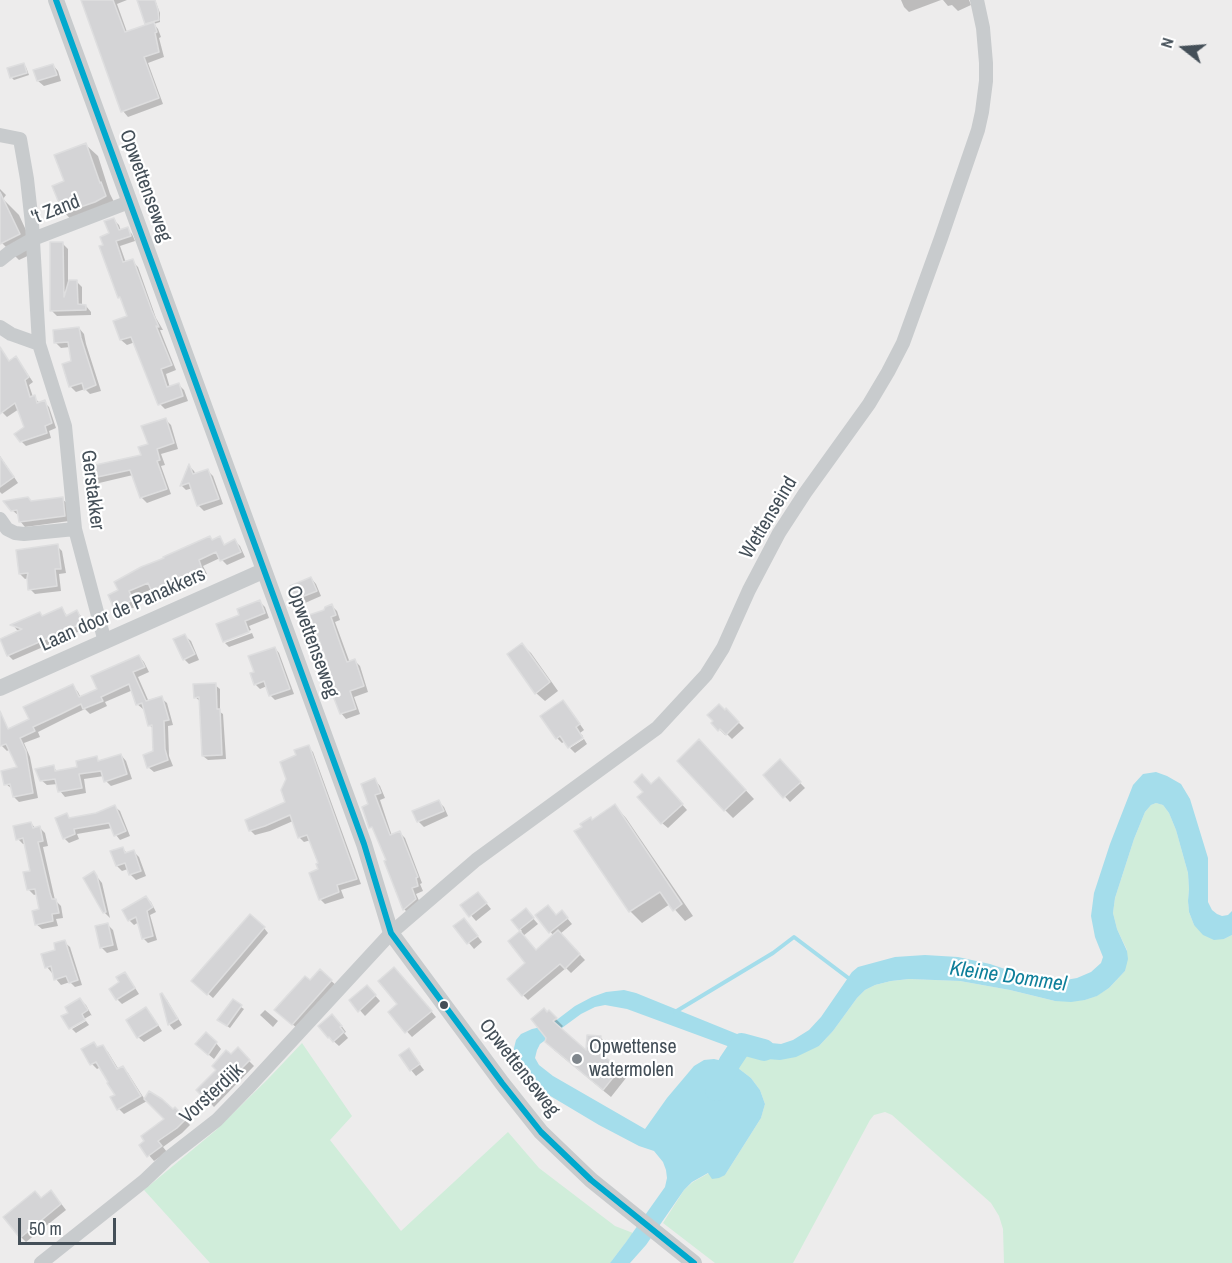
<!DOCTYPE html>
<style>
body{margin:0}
#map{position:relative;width:1232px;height:1263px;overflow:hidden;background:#edecec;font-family:"Archivo Narrow",sans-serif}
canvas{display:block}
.north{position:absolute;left:1154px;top:18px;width:60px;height:60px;-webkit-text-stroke:4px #fff;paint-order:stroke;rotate:287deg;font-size:16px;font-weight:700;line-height:24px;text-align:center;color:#444f58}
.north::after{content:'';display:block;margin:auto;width:21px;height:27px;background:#444f58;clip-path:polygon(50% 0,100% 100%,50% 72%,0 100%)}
.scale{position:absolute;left:18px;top:1218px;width:98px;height:27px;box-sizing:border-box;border:3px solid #444f58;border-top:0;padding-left:8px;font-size:18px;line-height:21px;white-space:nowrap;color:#444f58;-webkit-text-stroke:4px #fff;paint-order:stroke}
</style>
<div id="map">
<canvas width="1232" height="1263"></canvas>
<div class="north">N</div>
<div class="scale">50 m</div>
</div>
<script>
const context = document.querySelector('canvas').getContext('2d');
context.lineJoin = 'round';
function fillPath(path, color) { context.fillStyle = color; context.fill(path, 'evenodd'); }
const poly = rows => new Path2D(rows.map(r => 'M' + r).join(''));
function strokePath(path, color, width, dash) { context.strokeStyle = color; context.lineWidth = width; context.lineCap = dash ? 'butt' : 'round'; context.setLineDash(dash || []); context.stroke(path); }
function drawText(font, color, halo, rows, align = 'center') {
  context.font = font + ' "Archivo Narrow",sans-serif'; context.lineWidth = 4.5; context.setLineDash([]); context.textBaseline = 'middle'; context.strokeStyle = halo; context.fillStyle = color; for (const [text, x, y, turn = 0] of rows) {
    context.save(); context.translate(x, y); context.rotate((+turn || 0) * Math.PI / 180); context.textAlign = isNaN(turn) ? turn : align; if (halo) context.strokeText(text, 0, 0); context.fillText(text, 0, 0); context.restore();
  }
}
const green = poly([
 [1156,803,1163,805,1169,813,1176,830,1188,873,1189,889,1188,901,1189,912,1194,925,1224,939,1232,935,1232,1263,1004,1263,1003,1229,999,1216,991,1203,892,1115,885,1112,874,1115,870,1120,793,1263,715,1263,663,1223,684,1190,693,1182,709,1173,725,1175,761,1118,765,1104,760,1090,751,1078,738,1068,721,1061,730,1047,767,1059,819,1046,833,1031,857,998,865,990,875,985,891,981,909,979,960,981,1010,990,1055,1001,1085,1000,1096,996,1109,988,1125,971,1127,950,1117,929,1113,913,1115,898,1134,839,1145,812,1151,805],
 [302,1043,352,1116,330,1140,401,1231,508,1132,539,1168,615,1226,633,1233,610,1263,210,1263,144,1190,215,1131,268,1079]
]);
const water = poly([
 [1156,772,1167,776,1181,784,1190,799,1208,858,1208,902,1212,910,1217,914,1222,916,1228,915,1232,911,1232,935,1224,939,1214,940,1203,935,1194,925,1189,912,1188,901,1189,889,1188,873,1176,830,1169,813,1163,805,1156,803,1151,805,1145,812,1134,839,1115,898,1113,913,1117,929,1127,951,1128,959,1125,971,1109,988,1097,996,1085,1000,1071,1002,1055,1001,1010,990,960,981,909,979,891,981,875,985,865,990,857,998,833,1031,819,1046,796,1057,780,1060,767,1059,749,1054,627,1009,605,1005,595,1007,581,1014,540,1044,537,1050,535,1058,539,1065,553,1076,645,1129,667,1098,694,1066,704,1060,714,1059,727,1062,738,1068,751,1078,760,1090,765,1104,761,1118,725,1175,719,1178,712,1179,708,1173,692,1182,684,1190,646,1245,630,1263,610,1263,626,1242,665,1187,667,1178,666,1170,663,1162,654,1151,639,1146,599,1125,547,1094,532,1082,522,1071,514,1059,514,1048,516,1040,521,1034,532,1029,550,1025,575,1006,592,997,606,992,624,990,636,993,742,1036,771,1043,781,1044,793,1040,809,1030,821,1017,852,972,858,967,895,957,925,955,958,957,990,964,1026,976,1044,980,1060,981,1077,978,1091,972,1101,963,1103,957,1095,937,1091,916,1094,893,1110,844,1133,785,1143,774]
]);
const shadow = poly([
 [83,0,127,0,117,4,127,32,148,25,146,23,139,0,155,0,160,13,160,22,154,24,158,29,161,37,159,38,164,57,148,63,163,104,128,117,123,111],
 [901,0,941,0,909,12,904,7],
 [943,0,969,0,971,5,958,11,952,5,948,6],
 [24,65,26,67,29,75,14,80,11,77],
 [53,65,58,71,61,81,44,86,38,81,35,71],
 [86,145,98,156,110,194,117,208,75,224,64,212,66,182],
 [0,189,6,195,3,199,19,215,36,252,19,260,2,243,0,239],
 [114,220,119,225,121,231,127,229,132,234,135,241,120,246,126,263,132,261,138,267,156,318,163,330,160,330,176,370,166,374,170,388,179,385,184,390,188,401,165,409,160,404,135,342,127,345,121,340,129,317,123,300,119,297,111,234],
 [63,244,68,249,68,282,77,282,82,287,82,306,86,306,91,312,91,315,57,316,52,311],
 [79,328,84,334,86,344,101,391,90,394,85,389,76,392,71,387,73,362,70,347,61,348,56,343],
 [0,350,10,362,16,358,21,364,33,382,29,385,33,397,40,403,44,402,49,407,56,428,49,431,51,438,26,446,21,441,26,428,19,409,7,417,0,410],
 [166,420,171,425,178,449,161,454,165,465,161,466,171,494,147,503,141,497,133,475,95,484,90,479,143,456],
 [0,456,18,483,2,494,0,492],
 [190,467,194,471,196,475,208,471,213,476,223,504,204,511,199,506,193,488,186,490,181,485],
 [62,499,68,504,69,521,25,527,20,521,19,516,12,510,31,503],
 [219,538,226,546,235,541,240,546,245,557,227,565,220,558,203,566,207,574,159,597,152,589,134,597,138,606,120,613,115,608,110,596],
 [57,546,62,551,66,573,59,574,61,591,35,594,30,589,28,578,25,579,20,574],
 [311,578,316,584,321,596,305,603,302,603,297,597],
 [260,602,265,607,269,618,249,626,251,630,225,640,225,642,218,625,241,616,239,610],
 [332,606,337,611,340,620,335,622,350,663,355,661,360,666,368,692,354,697,360,714,346,719,341,713,329,663,321,641,317,637,311,616,325,611],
 [62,609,68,617,77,612,82,617,87,628,13,660,8,655,21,631,17,630,13,625,43,617],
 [252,633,254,638,229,647,225,643],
 [185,636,191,641,199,660,189,664,184,659],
 [522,645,531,653,558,691,545,701,536,693],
 [275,648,279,653,294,694,275,700,270,695,267,686,260,689,255,684,256,672],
 [139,656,144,662,149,672,138,677,149,702,161,698,167,703,173,725,168,726,169,756,173,766,154,772,148,767,155,753,154,729,149,725,145,709,143,709,137,704,133,690,105,702,107,706,90,714,85,709,66,718,38,732,40,737,24,743,30,757,38,798,19,802,14,797,12,789,6,784,19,768,10,749,7,751,1,745,0,742,0,727,5,725,10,730,31,720,73,686,78,692,81,698,99,690],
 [215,685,220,689,220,712,223,714,226,759,208,760,203,756,201,702,195,697],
 [568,707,584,730,580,733,583,736,569,746,565,741,562,743,557,738],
 [726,710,744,728,732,739,726,733,725,735,713,723],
 [584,739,587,744,575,753,570,748],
 [308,747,313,752,361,884,341,890,344,898,325,904,320,899,320,864,311,840,304,842,299,837,293,821,270,831,255,835,250,830,286,802,298,756],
 [708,750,754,799,733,818,725,810],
 [121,755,126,761,132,779,111,786,106,781,104,776,84,779,86,793,65,797,60,791,58,784,47,785,41,780,53,767,58,772,79,768,96,758,101,762],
 [779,761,805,788,790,802,765,775],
 [375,780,380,786,385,798,380,800,392,836,400,833,405,838,422,883,420,884,423,891,416,894,421,905,409,914,404,909,388,861,376,833,371,827,370,805],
 [664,784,687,810,668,828,662,823],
 [439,802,444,807,448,816,424,827,418,821],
 [615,806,626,818,693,916,685,921,670,904,642,923,630,911,577,832],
 [115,807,120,811,130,836,120,840,116,835,112,828,77,834,79,839,69,843,64,838,67,815,71,819,97,814],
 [31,823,36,829,40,828,45,833,48,846,43,847,55,900,61,906,63,918,56,919,58,926,42,929,36,924,40,910,37,894,34,895,29,890,32,872,26,844,23,844,18,839],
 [122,848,127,853,133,851,139,857,146,876,136,880,130,874,128,869,122,871,117,866],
 [94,873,102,883,110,918,104,912],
 [146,898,151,902,156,912,150,915,157,940,148,943,143,938,139,922,134,925,129,920],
 [483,899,491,909,476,921,462,905],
 [531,916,538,924,523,936,537,952,554,936,537,916,567,918,572,924,560,934,585,960,571,973,566,968,528,1000,523,995,528,963,510,941,522,931,520,929],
 [108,925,113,930,118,950,107,953,101,947],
 [469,925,482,942,474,949,455,926],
 [264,928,268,933,213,998,198,985],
 [64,942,70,947,82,985,75,987,70,982,61,985,56,979,54,972,52,973,47,967],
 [320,971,337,986,298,1029,282,1015],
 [400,974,436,1017,412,1037,390,1013,399,1004],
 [130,980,139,994,122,1004,117,999],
 [372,992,380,1001,365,1016,351,1000],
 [162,995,167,1000,182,1025,174,1030,169,1024],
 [80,1000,86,1005,92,1016,91,1015,70,1027,70,1013],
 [233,1002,244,1009,230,1028,221,1022],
 [146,1009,151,1014,162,1031,144,1042,138,1037],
 [265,1010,278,1021,273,1027,260,1015],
 [549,1012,563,1026,560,1029,587,1053,600,1037,608,1045,606,1060,626,1078,611,1097,554,1050,547,1014],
 [86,1021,89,1025,76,1033,72,1029],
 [338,1021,346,1032,344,1033,348,1038,339,1046,329,1037],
 [93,1043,99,1048,103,1047,108,1052,119,1070,123,1067,128,1073,145,1100,150,1093,173,1111,175,1109,190,1125,182,1133,163,1147,167,1152,154,1161,141,1146,166,1119,147,1101,124,1114,119,1109,117,1095,101,1067,97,1069,92,1064],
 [216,1043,221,1049,214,1059,203,1050],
 [238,1050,254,1066,214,1107,198,1090],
 [409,1050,424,1070,416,1076,411,1070],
 [56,1197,66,1210,26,1242,21,1237,41,1200]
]);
const stream = poly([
 [675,1012,773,953,794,937,851,980]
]);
const river = poly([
 [716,1090,730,1062,742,1044,764,1050]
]);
const building = poly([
 [81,0,113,0,125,32,154,22,157,32,155,33,159,52,144,57,159,98,121,112,81,0],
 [137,0,155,0,158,10,159,20,145,24,137,0],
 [24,63,27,73,10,78,7,68,24,63],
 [53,64,57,75,37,81,33,70,53,64],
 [86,143,100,183,101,182,106,196,95,202,63,213,52,186,64,181,54,155,86,143],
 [0,192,20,234,0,244,0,192],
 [114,218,119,230,128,227,131,236,116,241,123,262,133,259,152,311,159,327,156,326,172,365,161,369,167,387,179,383,183,396,158,405,131,337,120,340,113,321,127,316,120,297,118,298,99,246,103,245,100,237,109,233,104,221,114,218],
 [50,242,63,242,64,297,69,280,77,280,78,304,86,305,86,310,50,311,50,242],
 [79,327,81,338,96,385,84,390,82,383,69,387,62,364,71,361,68,342,54,343,53,330,79,327],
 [0,347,9,361,16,356,29,377,25,380,30,397,35,395,37,403,45,400,52,423,45,426,47,433,20,442,14,434,24,427,15,403,0,414,0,347],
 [166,418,174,443,157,449,160,460,157,461,167,489,140,498,130,470,88,479,86,467,141,455,138,447,148,444,141,426,166,418],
 [0,457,14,477,0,487,0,457],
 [189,464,193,474,208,469,219,499,197,506,189,483,180,486,189,464],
 [28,497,31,501,63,497,65,516,19,522,17,510,11,511,3,501,28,497],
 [210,536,212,540,220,536,224,545,235,539,241,552,220,561,216,552,199,560,202,569,152,592,148,583,129,591,133,600,114,609,108,595,118,590,114,582,141,567,164,558,163,557,210,536],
 [58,544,61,569,55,569,57,586,28,590,27,578,28,573,19,574,16,550,58,544],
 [311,577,317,591,299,598,295,598,290,586,311,577],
 [260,600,265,613,245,621,249,632,223,642,216,624,239,615,237,609,260,600],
 [332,604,336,615,331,617,340,643,347,662,355,659,364,686,350,691,356,709,340,714,321,665,327,662,318,637,316,638,309,615,324,610,325,607,332,604],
 [62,607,66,616,77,610,83,623,7,656,0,639,22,629,10,625,40,612,42,616,62,607],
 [185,634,195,654,183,660,173,639,185,634],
 [522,643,550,682,535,694,507,654,522,643],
 [275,647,290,689,269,696,264,681,254,685,250,673,254,672,248,656,275,647],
 [139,655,145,667,133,672,146,701,162,696,169,720,164,721,165,749,168,760,147,768,143,755,153,751,152,725,148,726,142,703,136,705,129,684,101,697,103,701,83,709,81,704,61,714,33,727,35,731,20,738,26,751,33,793,13,797,10,784,4,785,1,771,17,767,6,744,0,746,0,711,8,729,29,719,23,707,73,684,79,697,97,689,91,676,139,655],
 [216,683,217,709,220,709,222,755,202,756,199,697,194,698,193,684,216,683],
 [563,700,580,724,576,727,583,738,568,748,560,736,556,739,540,716,563,700],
 [719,704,725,710,726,708,739,722,726,735,720,729,718,731,711,723,713,721,707,715,719,704],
 [699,739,746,790,724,811,677,761,699,739],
 [309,745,357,879,337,885,339,892,319,900,309,873,318,869,316,864,318,863,307,835,298,838,290,815,265,826,249,831,245,820,285,802,281,790,286,779,280,762,296,755,294,750,309,745],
 [121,754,127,774,104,782,101,771,79,774,82,788,58,792,55,779,40,781,35,769,54,765,55,771,77,767,76,761,97,756,98,761,121,754],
 [780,759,801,782,783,798,763,775,780,759],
 [642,774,651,784,659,777,683,804,661,824,637,797,643,792,634,782,642,774],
 [375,778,381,793,375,795,390,835,400,831,418,877,416,878,418,886,412,888,416,899,403,910,384,861,386,860,372,827,369,828,362,807,368,804,361,784,375,778],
 [439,800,444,811,417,822,412,811,439,800],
 [615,804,682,904,673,911,660,892,629,912,574,831,582,827,580,824,591,817,592,820,615,804],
 [115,805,126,831,114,836,109,823,74,829,75,834,63,839,55,818,67,813,69,818,96,813,115,805],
 [31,822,33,828,40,826,43,841,38,842,50,893,52,899,56,899,59,913,52,914,53,921,35,925,32,911,39,909,35,889,27,890,23,872,30,871,23,838,16,840,13,826,31,822],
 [123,847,125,853,134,850,141,871,129,875,125,863,116,866,110,851,123,847],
 [94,871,97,876,106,912,103,913,83,878,94,871],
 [478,892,487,903,469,917,460,905,478,892],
 [146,896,153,907,147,911,153,936,142,939,136,917,128,921,122,910,146,896],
 [548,905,556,915,562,910,568,918,549,933,535,915,548,905],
 [526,908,534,918,519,930,511,920,526,908],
 [250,914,265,927,207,995,191,981,250,914],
 [464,918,478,936,467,944,453,926,464,918],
 [108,923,113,945,100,948,95,926,108,923],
 [558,930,580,954,565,969,560,964,522,996,507,979,525,963,508,941,520,931,536,950,558,930],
 [65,940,78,980,69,983,66,976,54,980,51,966,45,968,41,954,55,950,54,943,65,940],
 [394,967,432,1011,405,1033,388,1012,397,1004,378,981,394,967],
 [320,969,332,980,292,1025,274,1010,305,976,310,980,320,969],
 [125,972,135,988,116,1000,109,989,119,982,116,977,125,972],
 [367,985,376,995,358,1012,349,1000,367,985],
 [162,993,178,1019,168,1025,160,994,162,993],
 [80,998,88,1010,82,1014,85,1020,69,1029,61,1016,68,1013,65,1007,80,998],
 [233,999,242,1005,227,1026,217,1020,233,999],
 [146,1007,158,1025,137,1038,126,1020,146,1007],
 [544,1008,547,1012,549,1010,557,1018,553,1021,586,1050,587,1035,601,1036,599,1052,620,1069,603,1090,545,1042,546,1038,531,1019,544,1008],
 [332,1014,342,1026,340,1027,344,1032,333,1042,329,1037,328,1038,318,1026,332,1014],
 [206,1032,217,1042,208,1055,195,1044,206,1032],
 [94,1042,97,1047,103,1045,117,1069,123,1066,141,1096,117,1110,110,1097,115,1095,107,1083,108,1082,96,1062,90,1065,81,1049,94,1042],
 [238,1047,250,1060,208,1102,196,1090,216,1070,212,1066,226,1050,231,1054,238,1047],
 [409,1048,420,1064,410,1071,399,1055,409,1048],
 [149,1091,162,1099,173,1109,175,1107,186,1119,177,1128,158,1141,162,1146,147,1157,139,1145,144,1141,141,1136,164,1119,144,1099,149,1091],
 [51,1190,61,1204,20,1238,3,1217,35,1191,41,1198,51,1190]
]);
const minor = poly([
 [0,135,20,139,27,179,32,224,39,344,65,426,75,529,105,642],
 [0,260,10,252,33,239,129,202],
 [0,327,11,334,39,344],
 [0,519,7,529,15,533,24,534,75,529],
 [41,1263,144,1181,167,1159,217,1120,247,1089,391,933,476,860,657,728,706,675,723,648,749,590,779,533,805,493,869,404,888,372,903,343,941,238,978,130,982,112,986,81,986,63,983,28,977,0]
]);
const tertiary = poly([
 [56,0,364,844,391,933,502,1083,541,1132,591,1180,694,1263],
 [0,688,263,571]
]);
const bus1 = poly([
 [56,0,364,844,391,933,502,1083,541,1132,591,1180,694,1263]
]);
const markers = [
 [444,1005,5,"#444f58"],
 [577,1059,6,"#7f868c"]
];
const streetNames = [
 ["Opwettenseweg",145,186,70],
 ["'t Zand",56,210,-21],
 ["Gerstakker",92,490,83],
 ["Wettenseind",769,518,-59],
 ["Laan door de Panakkers",123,610,-24],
 ["Opwettenseweg",312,642,70],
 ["Opwettenseweg",519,1068,52],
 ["Vorsterdijk",212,1094,-43]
];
const poiNames = [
 ["Opwettense",589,1048],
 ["watermolen",589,1071]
];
const waterNames = [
 ["Kleine Dommel",1008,977,8]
];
fillPath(green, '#d0edda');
fillPath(water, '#a4ddeb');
fillPath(shadow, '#0003');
strokePath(stream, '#a4ddeb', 4);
strokePath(river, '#a4ddeb', 22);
fillPath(building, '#d4d4d6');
strokePath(building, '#dededf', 1.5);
strokePath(minor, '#c8cbcd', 14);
strokePath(tertiary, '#c8cbcd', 16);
strokePath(bus1, '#00a9ce', 6);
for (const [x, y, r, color] of markers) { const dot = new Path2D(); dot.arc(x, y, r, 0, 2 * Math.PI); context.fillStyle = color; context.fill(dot); strokePath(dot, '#fff', 2); }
drawText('20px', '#444f58', '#fff', streetNames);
drawText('20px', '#444f58', '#fff', poiNames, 'left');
drawText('italic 21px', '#0e7f9a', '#fff', waterNames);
</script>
